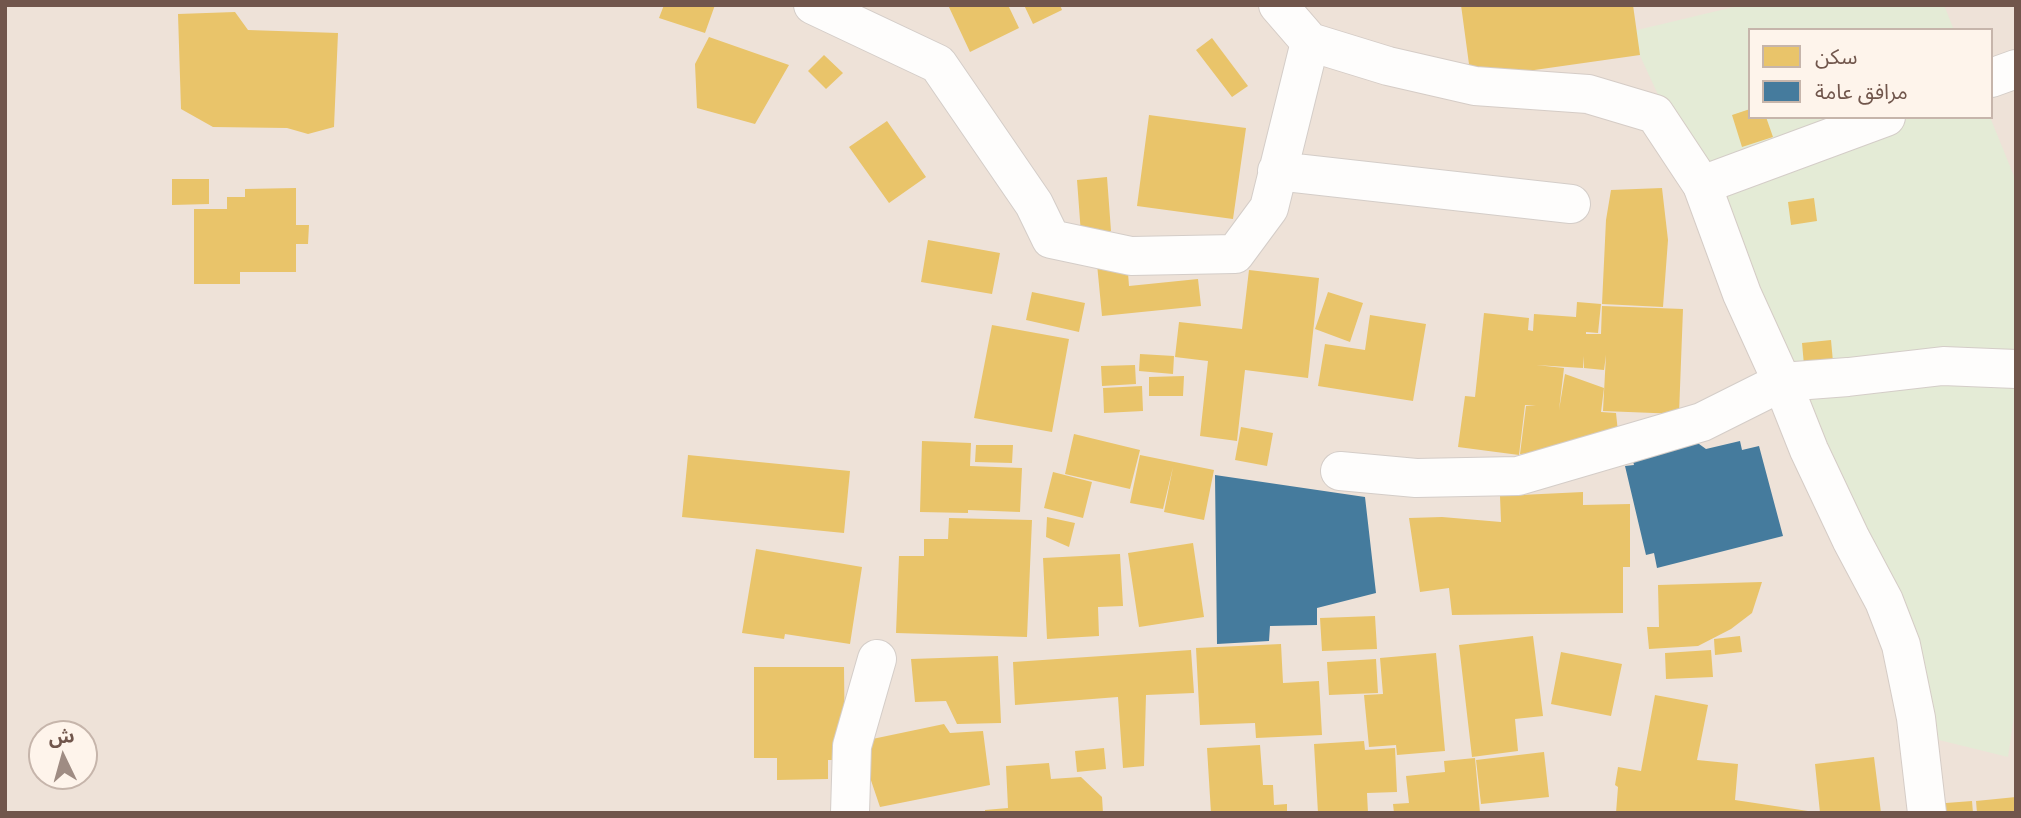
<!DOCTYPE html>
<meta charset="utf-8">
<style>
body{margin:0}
#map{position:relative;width:2021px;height:818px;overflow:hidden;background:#f5f0ea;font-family:Ubuntu,"Noto Sans Arabic",sans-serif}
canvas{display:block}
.frame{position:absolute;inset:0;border:7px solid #71564c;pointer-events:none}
.legend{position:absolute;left:1748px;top:28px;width:245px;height:91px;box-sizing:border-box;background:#fef4eb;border:2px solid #c6b5ab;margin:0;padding:9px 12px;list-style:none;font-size:21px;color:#71564c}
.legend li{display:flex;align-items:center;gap:14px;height:35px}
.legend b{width:35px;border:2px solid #c6b5ab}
.north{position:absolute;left:28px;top:720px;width:70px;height:70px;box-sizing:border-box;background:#fef4eb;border:2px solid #c6b5ab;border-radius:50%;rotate:355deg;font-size:19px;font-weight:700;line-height:28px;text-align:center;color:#71564c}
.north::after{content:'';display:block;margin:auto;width:24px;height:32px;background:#9f8c83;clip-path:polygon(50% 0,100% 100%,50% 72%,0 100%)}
</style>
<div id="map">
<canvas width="2021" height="818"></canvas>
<div class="frame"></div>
<ul class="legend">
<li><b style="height:19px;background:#e9c46a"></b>سكن</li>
<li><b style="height:19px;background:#457b9d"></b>مرافق عامة</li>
</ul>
<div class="north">ش</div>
</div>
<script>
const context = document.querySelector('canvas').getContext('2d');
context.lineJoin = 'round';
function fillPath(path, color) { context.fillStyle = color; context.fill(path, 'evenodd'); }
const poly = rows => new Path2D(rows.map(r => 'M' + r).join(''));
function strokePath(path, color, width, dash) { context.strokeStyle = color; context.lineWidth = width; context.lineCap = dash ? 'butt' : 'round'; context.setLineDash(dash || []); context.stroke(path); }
const residential = poly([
 [5,5,2016,5,2016,813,5,813],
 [1750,30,1991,30,1991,117,1750,117],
 [42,734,84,734,84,776,42,776]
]);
const green = poly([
 [1742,5,1944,5,1954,30,1750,30,1750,117,1990,117,2016,181,2016,703,2008,757,1939,740,1887,589,1629,32]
]);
const homes = poly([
 [664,5,715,5,705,33,659,18],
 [948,5,1008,5,1019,28,970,52],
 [1024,5,1060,5,1062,10,1033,24],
 [1461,5,1633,5,1640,55,1471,79],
 [235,12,248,30,338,33,334,127,308,134,287,128,213,127,181,109,178,14],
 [709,37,789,65,755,124,697,108,695,64],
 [1212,38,1248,86,1232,97,1196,50],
 [824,55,843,73,826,89,808,71],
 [1750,109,1750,117,1766,117,1773,137,1742,147,1732,115],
 [1149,115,1246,128,1233,219,1137,206],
 [887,121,926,177,889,203,849,147],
 [1107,177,1111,231,1081,234,1077,180],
 [172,179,209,179,209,204,172,205],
 [296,188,296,225,309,225,308,244,296,244,296,272,240,272,240,284,194,284,194,209,227,209,227,197,245,197,245,189],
 [1662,188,1668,240,1663,307,1602,304,1606,220,1611,190],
 [1814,198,1817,221,1791,225,1788,202],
 [928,240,1000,253,992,294,921,282],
 [1127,260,1129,286,1198,279,1201,306,1102,316,1097,264],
 [1249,270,1319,278,1308,378,1245,370,1237,441,1200,436,1208,361,1175,357,1179,322,1242,329],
 [1032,292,1085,303,1079,332,1026,320],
 [1328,292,1363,303,1350,342,1315,329],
 [1577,302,1601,304,1598,333,1586,332,1586,334,1601,334,1602,306,1683,309,1679,414,1603,411,1606,355,1604,370,1584,368,1584,356,1583,368,1536,365,1564,368,1559,410,1565,374,1604,388,1601,412,1616,413,1618,432,1573,450,1520,454,1526,406,1536,406,1525,405,1519,455,1458,447,1465,396,1475,397,1484,313,1529,318,1528,330,1533,331,1534,314,1576,317],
 [1370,315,1426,324,1413,401,1318,386,1325,344,1365,350],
 [992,325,1069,339,1052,432,974,418],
 [1831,340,1834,373,1805,376,1802,343],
 [1140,354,1174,356,1173,374,1139,371],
 [1135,365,1136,384,1102,386,1101,366],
 [1184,376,1183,396,1149,396,1149,377],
 [1142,386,1143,411,1104,413,1103,388],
 [1241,427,1273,433,1267,466,1235,460],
 [1074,434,1140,450,1130,489,1065,474],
 [922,441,971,443,970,466,1022,468,1020,512,968,510,968,513,920,512],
 [976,445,1013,445,1012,463,975,462],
 [688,455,850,471,844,533,682,517],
 [1140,455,1214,470,1204,520,1164,512,1173,467,1163,509,1130,503],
 [1053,472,1092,482,1083,518,1044,508],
 [1583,492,1583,505,1630,504,1630,567,1623,567,1623,613,1452,615,1449,588,1420,592,1409,518,1442,517,1501,522,1500,496],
 [1047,517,1075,523,1069,547,1046,537],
 [949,518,1032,520,1027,637,896,633,899,556,924,556,924,539,948,539],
 [1193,543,1204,617,1139,627,1128,553],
 [756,549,862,567,850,644,785,634,784,639,742,633],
 [1120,554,1123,606,1098,607,1099,636,1047,639,1043,558],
 [1762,582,1752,613,1731,629,1698,646,1649,649,1647,627,1659,627,1658,585],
 [1375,616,1377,649,1322,651,1320,618],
 [1533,636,1543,716,1515,719,1518,751,1472,757,1459,645],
 [1740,636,1742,652,1715,655,1714,639],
 [1281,644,1283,683,1319,681,1322,735,1256,738,1255,723,1200,725,1196,648],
 [1191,650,1194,693,1146,695,1144,766,1123,768,1118,697,1015,705,1013,662],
 [1711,650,1713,677,1666,679,1665,653],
 [1561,652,1622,664,1611,716,1551,704],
 [1436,653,1445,751,1397,755,1396,745,1369,747,1364,695,1383,694,1380,658],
 [998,656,1001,723,957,724,946,701,915,702,911,659],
 [1376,659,1378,693,1329,695,1327,662],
 [754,667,844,667,845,760,828,760,828,779,777,780,777,758,754,758],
 [1655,695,1708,705,1697,760,1738,764,1735,800,1808,811,1808,813,1616,813,1618,787,1615,785,1618,767,1641,771],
 [944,724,950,733,983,731,990,785,880,807,858,742],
 [1364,741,1365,750,1395,748,1397,792,1367,793,1368,813,1318,813,1314,744],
 [1260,745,1263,785,1273,785,1274,805,1287,804,1287,813,1211,813,1207,748],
 [1104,748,1106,769,1077,772,1075,751],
 [1544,752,1549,797,1481,804,1476,760],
 [1874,757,1881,813,1820,813,1815,764],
 [1475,758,1480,813,1394,813,1393,804,1409,803,1406,776,1445,772,1444,761],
 [1049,763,1051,779,1081,777,1102,797,1103,813,985,813,985,810,1008,808,1006,766],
 [2016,797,2016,813,1977,813,1976,801],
 [1972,801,1973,813,1934,813,1933,804]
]);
const public = poly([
 [1688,436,1706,449,1740,441,1742,450,1759,446,1783,536,1657,568,1654,553,1646,555,1625,466,1634,465,1630,450],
 [1215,475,1365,497,1376,593,1317,608,1317,625,1270,626,1269,641,1217,644]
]);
const street = poly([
 [813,5,938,64,1034,204,1051,239,1131,256,1235,254,1269,208,1310,42],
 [1991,78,2016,69],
 [1277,171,1571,204],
 [1702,185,1886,117],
 [1340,471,1416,478,1518,476,1702,422,1782,382,1848,377,1943,366,2016,369],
 [850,813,852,746,877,659]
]);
const secondary = poly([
 [1278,5,1310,42,1388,66,1475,86,1588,94,1655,114,1702,185,1742,294,1782,382,1809,450,1851,539,1884,601,1901,645,1916,718,1927,813]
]);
fillPath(residential, '#eee2d8');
fillPath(green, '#e4ebd6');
fillPath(homes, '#e9c46a');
fillPath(public, '#457b9d');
strokePath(street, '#d4cdc8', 40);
strokePath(secondary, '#d5ccc6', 40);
strokePath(street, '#fefdfc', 38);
strokePath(secondary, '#fefdfc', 38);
</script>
